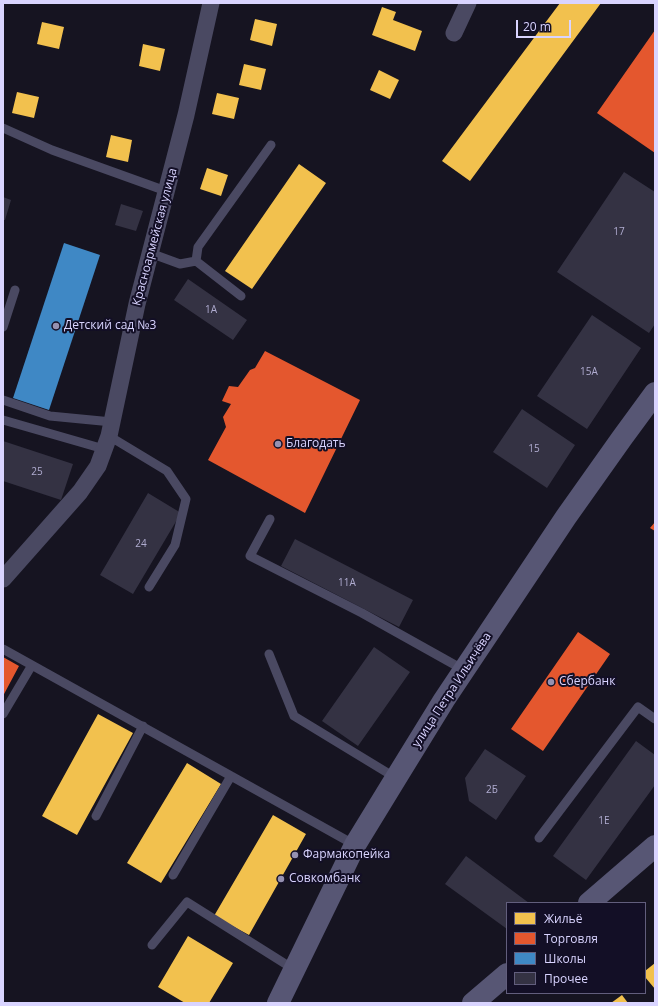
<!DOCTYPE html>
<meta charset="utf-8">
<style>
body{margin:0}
#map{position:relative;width:658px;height:1006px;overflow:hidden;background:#161421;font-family:"Open Sans",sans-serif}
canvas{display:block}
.frame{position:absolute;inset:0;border:4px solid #d9d4ff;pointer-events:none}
.legend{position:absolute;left:506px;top:902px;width:140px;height:92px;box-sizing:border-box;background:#130f26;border:1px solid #625e7d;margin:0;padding:5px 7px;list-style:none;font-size:12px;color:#d9d4ff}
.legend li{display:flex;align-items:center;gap:8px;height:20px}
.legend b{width:20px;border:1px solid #625e7d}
.scale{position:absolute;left:516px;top:20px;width:55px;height:18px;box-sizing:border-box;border:2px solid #d9d4ff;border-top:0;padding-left:5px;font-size:12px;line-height:14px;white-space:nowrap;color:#d9d4ff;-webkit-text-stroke:3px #130f26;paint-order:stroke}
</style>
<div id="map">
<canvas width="658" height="1006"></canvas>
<div class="frame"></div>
<ul class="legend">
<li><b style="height:11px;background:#f2c14e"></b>Жильё</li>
<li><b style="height:11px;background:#e4572e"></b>Торговля</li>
<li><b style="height:11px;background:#3f88c5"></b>Школы</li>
<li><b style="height:11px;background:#343243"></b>Прочее</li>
</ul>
<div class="scale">20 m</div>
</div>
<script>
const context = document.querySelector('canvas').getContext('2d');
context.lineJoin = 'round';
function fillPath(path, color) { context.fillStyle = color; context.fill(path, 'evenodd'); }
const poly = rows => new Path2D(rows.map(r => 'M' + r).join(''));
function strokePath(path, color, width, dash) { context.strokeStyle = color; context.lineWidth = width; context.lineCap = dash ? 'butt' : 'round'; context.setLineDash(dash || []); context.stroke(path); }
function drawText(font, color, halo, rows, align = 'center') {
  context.font = font + ' "Open Sans",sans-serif'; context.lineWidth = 4; context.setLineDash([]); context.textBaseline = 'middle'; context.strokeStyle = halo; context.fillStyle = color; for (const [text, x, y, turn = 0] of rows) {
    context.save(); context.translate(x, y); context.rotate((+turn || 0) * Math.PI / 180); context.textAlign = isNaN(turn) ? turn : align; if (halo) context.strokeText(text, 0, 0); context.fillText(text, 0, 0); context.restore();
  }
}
const homes = poly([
 [560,3,601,3,470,181,442,161],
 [382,7,396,12,393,20,422,31,415,51,372,35],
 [255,19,277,24,272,46,250,40],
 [42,22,64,27,59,49,37,44],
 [143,44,165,49,160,71,139,66],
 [244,64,266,69,261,90,239,85],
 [379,70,399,80,390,99,370,90],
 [17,92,39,97,34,118,12,113],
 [217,93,239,98,234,119,212,114],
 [111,135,132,140,128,162,106,157],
 [299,164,326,183,252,289,225,271],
 [207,168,228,175,221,196,200,189],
 [98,714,133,733,77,835,42,816],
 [187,763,221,784,161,883,127,863],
 [273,815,306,834,249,935,214,916],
 [188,936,233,963,209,1003,185,1003,158,987],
 [655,963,655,989,645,977,645,971],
 [622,995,628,1003,611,1003]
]);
const shops = poly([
 [655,30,655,153,597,113],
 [265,351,360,400,305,513,208,460,226,427,223,417,231,404,222,401,229,386,238,387,250,370,255,368],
 [655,522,655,531,650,528],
 [578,632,610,654,543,751,511,729],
 [3,657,19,666,3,696]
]);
const schools = poly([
 [64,243,100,255,49,410,13,398]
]);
const building = poly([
 [624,172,655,192,655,324,649,333,557,272],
 [3,197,11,200,5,220,3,220],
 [121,204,143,211,136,231,115,225],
 [188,279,247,320,233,340,174,300],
 [592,315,641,348,587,429,537,396],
 [522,409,575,445,547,488,493,452],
 [3,441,73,464,61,500,3,481],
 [148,493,181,513,133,594,100,575],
 [295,539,413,600,399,627,281,566],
 [374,647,410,672,358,746,322,721],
 [636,741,655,755,655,785,586,880,553,856],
 [485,749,526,776,496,820,469,801,465,778],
 [466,856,529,903,507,903,507,929,445,884]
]);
const lane = poly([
 [3,128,52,150,166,191],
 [150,253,180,264,196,261,241,296],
 [196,261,198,247,271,145],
 [3,327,15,290],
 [3,400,50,416,112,422],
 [3,420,104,449],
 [109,436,167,471,186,499,175,545,149,587],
 [270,519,250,556,362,613,464,670],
 [3,649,355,845],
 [269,654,294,716,396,778],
 [3,714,32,665],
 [96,816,143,726],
 [539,838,638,707,655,719],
 [173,875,231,776],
 [152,945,187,902,295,970]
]);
const street = poly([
 [454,33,468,3],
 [3,579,80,492,98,466,109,436,137,304,186,115,211,3]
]);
const secondary = poly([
 [589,903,655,846],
 [278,1003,355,845,396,778,444,700,566,517,622,438,655,393],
 [473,1003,507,974]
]);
const markers = [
 [56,326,4,"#9591b1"],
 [278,444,4,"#9591b1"],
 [551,682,4,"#9591b1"],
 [295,855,4,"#9591b1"],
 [281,879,4,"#9591b1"]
];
const numberNames = [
 ["17",619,232],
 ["1А",211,310],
 ["15А",589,372],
 ["15",534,449],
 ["25",37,472],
 ["24",141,544],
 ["11А",347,583],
 ["2Б",492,790],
 ["1Е",604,821]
];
const streetNames = [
 ["Красноармейская улица",155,237,-75],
 ["улица Петра Ильичёва",452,690,-57]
];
const poiNames = [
 ["Детский сад №3",64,326],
 ["Благодать",286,444],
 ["Сбербанк",559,682],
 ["Фармакопейка",303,855],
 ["Совкомбанк",289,879]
];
fillPath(homes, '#f2c14e');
fillPath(shops, '#e4572e');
fillPath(schools, '#3f88c5');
fillPath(building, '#343243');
strokePath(lane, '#4a4962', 9);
strokePath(street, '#4a4962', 17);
strokePath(secondary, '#575674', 22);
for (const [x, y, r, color] of markers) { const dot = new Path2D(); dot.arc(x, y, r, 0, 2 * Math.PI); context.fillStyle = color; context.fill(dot); strokePath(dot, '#130f26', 1.5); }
drawText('10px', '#b0acd0', null, numberNames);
drawText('12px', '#d9d4ff', '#130f26', streetNames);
drawText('12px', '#d9d4ff', '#130f26', poiNames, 'left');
</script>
